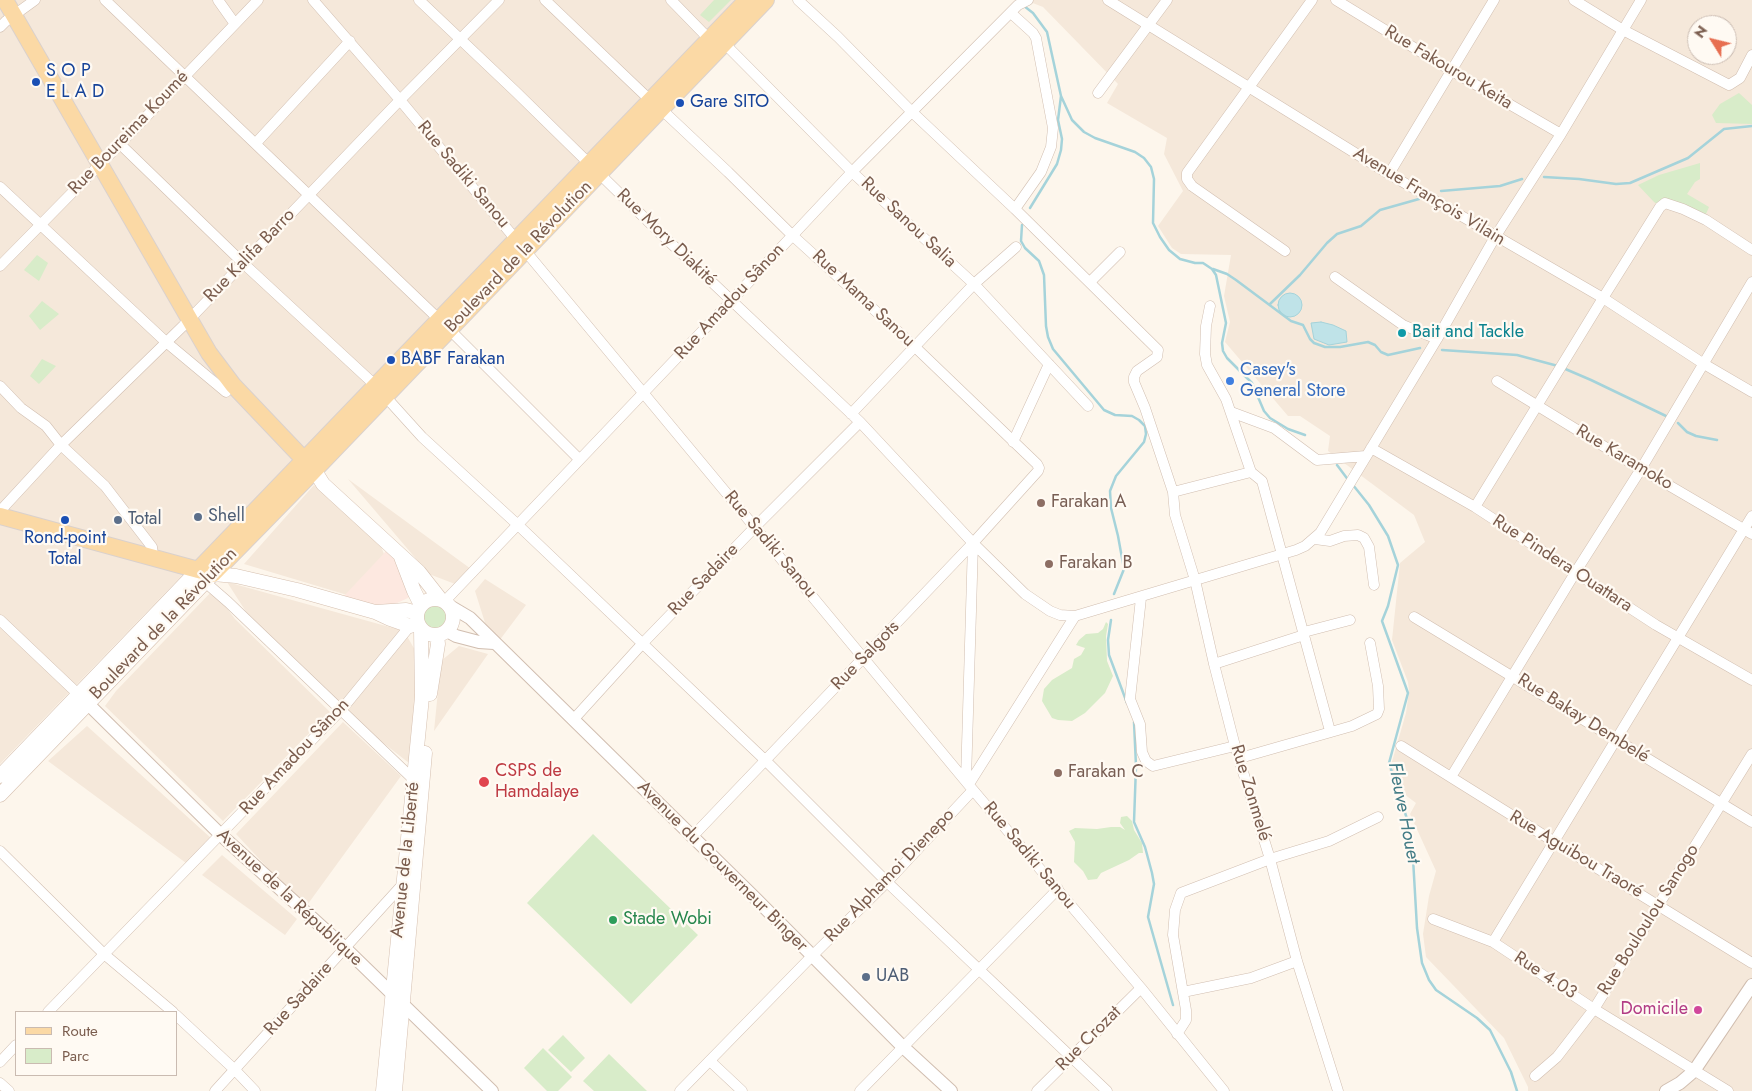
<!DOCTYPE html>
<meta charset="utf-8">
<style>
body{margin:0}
#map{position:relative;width:1752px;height:1091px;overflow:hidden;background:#fdf6ec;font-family:Jost,sans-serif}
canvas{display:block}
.legend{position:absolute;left:15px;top:1011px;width:162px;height:65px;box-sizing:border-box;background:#fffaf3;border:1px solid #cabbb1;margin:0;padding:6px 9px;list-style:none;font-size:15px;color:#7a5c4d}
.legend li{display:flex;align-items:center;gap:10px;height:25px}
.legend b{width:25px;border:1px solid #cabbb1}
.north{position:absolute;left:1687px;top:15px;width:50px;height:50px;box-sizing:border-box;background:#fffaf3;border:1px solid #cabbb1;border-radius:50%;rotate:306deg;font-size:14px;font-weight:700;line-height:20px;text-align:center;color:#7a5c4d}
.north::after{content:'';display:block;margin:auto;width:18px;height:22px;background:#e76f51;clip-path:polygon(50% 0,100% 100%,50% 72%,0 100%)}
</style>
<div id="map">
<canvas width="1752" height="1091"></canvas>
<ul class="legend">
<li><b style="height:6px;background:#fbd9a5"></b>Route</li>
<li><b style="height:14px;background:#d8ecc9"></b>Parc</li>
</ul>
<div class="north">N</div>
</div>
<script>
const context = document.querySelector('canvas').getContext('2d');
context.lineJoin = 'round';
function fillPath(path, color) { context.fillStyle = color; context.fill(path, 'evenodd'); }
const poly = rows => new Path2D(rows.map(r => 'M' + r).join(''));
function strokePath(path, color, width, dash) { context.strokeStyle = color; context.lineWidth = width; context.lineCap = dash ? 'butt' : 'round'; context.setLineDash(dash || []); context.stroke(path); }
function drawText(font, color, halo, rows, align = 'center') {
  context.font = font + ' Jost,sans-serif'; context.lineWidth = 4.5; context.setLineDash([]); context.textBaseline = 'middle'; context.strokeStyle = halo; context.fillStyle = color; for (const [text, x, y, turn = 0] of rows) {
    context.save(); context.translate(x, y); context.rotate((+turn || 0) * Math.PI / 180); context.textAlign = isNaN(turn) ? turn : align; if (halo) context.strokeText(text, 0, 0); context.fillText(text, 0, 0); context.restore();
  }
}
const residential = poly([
 [0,0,737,0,0,764],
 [1025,0,1752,0,1752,1091,1528,1091,1528,1087,1504,1038,1426,957,1423,934,1429,896,1436,871,1410,814,1416,803,1400,791,1401,785,1391,777,1389,772,1406,713,1409,691,1408,682,1392,640,1400,563,1425,542,1414,515,1328,451,1330,436,1300,416,1288,416,1225,342,1230,322,1224,296,1231,255,1181,254,1172,248,1158,226,1183,191,1164,154,1167,138,1107,103,1118,84,1043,7],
 [1697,25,1727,25,1727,55,1697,55],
 [348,479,471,569,455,584,429,574],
 [314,485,380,544,392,574,364,600,244,564],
 [485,579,526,605,499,641,487,629,475,591],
 [227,582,404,631,419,657,409,763,341,710,250,618],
 [213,590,235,619,330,712,223,821,105,706,116,691],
 [459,646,488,654,434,731,441,661],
 [343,722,401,776,305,908,236,834],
 [87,726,212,839,186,863,48,761],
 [222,855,297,919,285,935,202,875]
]);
const commercial = poly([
 [388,549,398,561,410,597,393,605,376,605,342,598]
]);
const green = poly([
 [714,0,731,0,709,22,700,15],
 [1739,93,1752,105,1752,124,1716,123,1712,115,1720,104],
 [1700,163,1700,179,1695,182,1687,194,1709,207,1703,221,1673,207,1662,207,1654,202,1638,185,1659,175],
 [37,255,48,263,39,281,24,270],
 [42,301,59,314,40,330,29,316],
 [42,359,56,366,39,384,30,376],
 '420 618a14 14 0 1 1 28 0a14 14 0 1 1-28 0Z',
 [1106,622,1108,624,1106,636,1107,661,1113,676,1105,693,1085,713,1072,721,1058,720,1052,718,1042,701,1044,689,1052,680,1072,668,1074,659,1081,655,1085,648,1076,645,1079,640,1086,634,1098,633,1103,629],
 [1127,816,1132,821,1134,830,1142,843,1143,853,1139,853,1129,860,1101,873,1097,879,1088,880,1083,871,1074,862,1075,842,1069,831,1075,828,1097,829,1111,827,1120,827,1125,830,1120,823,1121,817],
 [593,834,698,935,631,1004,527,903],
 [563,1035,585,1058,571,1072,548,1050],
 [543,1048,572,1077,558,1091,547,1091,524,1068],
 [609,1054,647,1091,594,1091,583,1081]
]);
const water = poly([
 '1278 305a12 12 0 1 1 24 0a12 12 0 1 1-24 0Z',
 [1321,322,1333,325,1346,331,1347,342,1329,345,1314,339,1311,323,1321,322]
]);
const stream = poly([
 [1024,6,1033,13,1047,32,1061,96,1072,120,1084,132,1095,138,1135,152,1144,158,1151,167,1154,179,1153,223,1160,237,1169,250,1180,259,1195,263,1203,263,1212,269,1216,275,1226,323,1222,343,1223,351,1227,358,1252,383,1264,411,1270,418,1288,429,1305,435],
 [1544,177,1579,179,1616,184,1630,183,1688,158,1724,129,1752,126],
 [1441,191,1500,186,1522,179],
 [1030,208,1057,164,1061,150,1062,139,1058,120,1061,96],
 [1022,225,1021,241,1025,248,1039,261,1044,275,1046,326,1048,337,1053,349,1104,410,1115,415,1132,416,1139,420,1145,426,1146,434,1144,442,1116,476,1110,491,1111,508,1118,536,1124,569,1114,594],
 [1213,269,1227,274,1236,280,1291,321,1303,325,1310,339,1314,343,1325,347,1340,347,1368,342,1375,345,1381,352,1388,355,1420,348],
 [1270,304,1300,275,1327,243,1337,234,1361,226,1380,210,1419,199],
 [1442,350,1517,355,1558,366],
 [1563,368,1591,380,1666,416],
 [1678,423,1687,432,1696,436,1717,440],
 [1337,465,1349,481],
 [1353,485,1369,505,1388,536,1398,565,1388,606,1382,621,1408,693,1389,763,1408,822,1412,841,1417,928,1422,963,1429,980,1436,990,1477,1018,1490,1030,1511,1072,1517,1091],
 [1111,620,1108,640,1109,655,1127,703],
 [1134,722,1136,766,1134,822,1145,847,1152,873,1154,884,1148,917,1173,1005]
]);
const minor = poly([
 [105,0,449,329,579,459],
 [218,0,235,24],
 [313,0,400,100,973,790,1141,988,1224,1091],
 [419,0,516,92,660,233,860,422,973,543,1025,594,1050,611,1060,615,1075,616,1296,550,1305,546,1320,533,1437,339,1495,237,1561,134,1641,0],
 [545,0,651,101],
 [671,0,709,39],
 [798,0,838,37,911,111,1015,209,1158,350,1157,357,1137,371,1134,377,1134,382,1145,408,1173,492,1175,515,1195,580,1214,664,1235,746,1270,859,1297,961,1338,1091],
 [1108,0,1389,174,1603,298,1704,364,1752,392],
 [1336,0,1452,71,1561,134],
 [1574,0,1623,30,1729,85,1740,78,1752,55],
 [1011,13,1033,33,1036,38,1053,128,1051,147,1041,172,1015,209],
 [0,27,6,21,35,0],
 [724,43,852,172,974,284,1088,406],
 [1098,93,1167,0],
 [660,108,728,172,792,235,914,346,1037,464,1039,468,1038,471,973,543,692,837],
 [256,143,350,41],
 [120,144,243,263,375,385,422,437,518,525,766,761,887,882,1107,1091],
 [1389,174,1494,0],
 [0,187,166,342,226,392],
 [1285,251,1192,186,1187,179,1187,173,1312,0],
 [0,266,120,144,258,0],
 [1335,277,1403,325,1437,339],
 [1090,282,1120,252],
 [1210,306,1206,326,1205,354,1207,365,1226,399,1251,472],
 [1497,381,1641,469,1752,534],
 [0,386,21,408,46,426,61,445,105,486,152,547,153,558],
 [1231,412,1274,428,1317,460,1366,456],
 [851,414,974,284,1016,247],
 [1013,442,1049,364],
 [1371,448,1475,507,1656,625,1752,680],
 [1173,492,1251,472,1262,481,1330,731],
 [1475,507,1603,298,1660,207,1665,203,1683,209,1706,220,1752,250],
 [0,511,61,445,183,326,400,100,499,0],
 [1315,539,1330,541,1344,536,1358,535,1364,538,1369,547,1374,585],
 [205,582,228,602,413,779],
 [1141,598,1130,699,1140,724,1142,752,1146,761,1153,766,1235,746],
 [444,602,731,301,852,172,1018,5,1028,0],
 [1414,617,1752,822],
 [0,620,78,694],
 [1304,632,1350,620],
 [1214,664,1304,635],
 [573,720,642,644,755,527,860,422],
 [1401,746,1553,841,1752,963],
 [1240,758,1352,726,1377,714,1379,709,1378,686,1370,643],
 [1451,777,1575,573,1641,469,1752,282],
 [966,780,973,543],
 [969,784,1075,616],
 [0,851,104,954,173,1012],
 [1433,919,1493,942,1594,1009,1728,1091],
 [1493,942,1752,516],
 [1183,992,1251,978,1297,961],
 [48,1012,342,709,410,626],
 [176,1015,235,1070,255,1091],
 [1177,1034,1186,1020,1186,1010,1173,935,1175,910,1181,893,1270,859,1329,841,1378,817],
 [710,1061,742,1091],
 [0,1062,16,1045],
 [1535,1076,1557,1057,1594,1009,1752,754],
 [0,1083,9,1091],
 [215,1091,403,884],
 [680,1091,812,956,887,882,973,790],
 [860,1091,1058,889],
 [1037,1091,1141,988]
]);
const tertiary = poly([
 [448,605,470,618,755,898,902,1046,951,1091],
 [447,631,456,636,479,642,494,643],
 [81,697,221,835,345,948,492,1091],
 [1666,1091,1680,1083,1694,1071,1752,985]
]);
const secondary = poly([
 [315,471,323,484,419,572,441,600],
 [401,557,414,591,421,605],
 '417 617a18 18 0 1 1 36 0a18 18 0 1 1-36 0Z',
 [376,612,406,610,417,613],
 [430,694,438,644,437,635],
 [0,776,198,570],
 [0,795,213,574,236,576,297,590,375,612,390,619,410,626,418,624],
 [383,1091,422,697,421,629],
 [395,1091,425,753]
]);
const primary = poly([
 [5,0,209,353,233,385,311,467],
 [0,516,213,574,307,478,766,0],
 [198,570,747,0]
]);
const markers = [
 [36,82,5,"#1a4fb4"],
 [680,103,5,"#1a4fb4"],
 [1402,333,5,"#0f9aa8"],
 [391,360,5,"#1a4fb4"],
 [1230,381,5,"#3f7fe0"],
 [1041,503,5,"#8d6e63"],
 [198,517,5,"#5c6f8a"],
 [65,520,5,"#1a4fb4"],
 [118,520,5,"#5c6f8a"],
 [1049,564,5,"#8d6e63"],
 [1058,773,5,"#8d6e63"],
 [484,782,6,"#e0444e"],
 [613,920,5,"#2e9e5b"],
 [866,977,5,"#5c6f8a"],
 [1698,1010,5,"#d1479c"]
];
const streetNames = [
 ["Rue Fakourou Keita",1448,68,31],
 ["Rue Boureima Koumé",129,133,-46],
 ["Rue Sadiki Sanou",463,175,50],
 ["Avenue François Vilain",1429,197,31],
 ["Rue Sanou Salia",908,223,43],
 ["Rue Mory Diakité",666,238,44],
 ["Rue Kalifa Barro",250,256,-46],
 ["Boulevard de la Révolution",519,257,-46],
 ["Rue Mama Sanou",863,299,43],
 ["Rue Amadou Sânon",730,302,-47],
 ["Rue Karamoko",1624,458,31],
 ["Rue Sadiki Sanou",770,545,50],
 ["Rue Pindera Ouattara",1562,564,33],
 ["Rue Sadaire",704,580,-46],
 ["Boulevard de la Révolution",164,624,-46],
 ["Rue Salgots",866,656,-46],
 ["Rue Bakay Dembelé",1583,719,32],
 ["Rue Amadou Sânon",295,757,-47],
 ["Rue Zonmelé",1250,793,73],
 ["Rue Aguibou Traoré",1576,855,31],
 ["Rue Sadiki Sanou",1029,856,50],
 ["Avenue de la Liberté",406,860,-84],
 ["Avenue du Gouverneur Binger",722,867,45],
 ["Rue Alphamoi Dienepo",890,876,-46],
 ["Avenue de la République",289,898,43],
 ["Rue Bouloulou Sanogo",1649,920,-58],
 ["Rue 4.03",1545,976,33],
 ["Rue Sadaire",299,999,-48],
 ["Rue Crozat",1089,1039,-45]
];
const transitNames = [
 ["S O P",46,72],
 ["E L A D",46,93],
 ["Gare SITO",690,103],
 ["BABF Farakan",401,360],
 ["Rond-point",65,539,"center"],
 ["Total",65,560,"center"]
];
const cultureNames = [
 ["Bait and Tackle",1412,333]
];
const shopNames = [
 ["Casey's",1240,371],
 ["General Store",1240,392]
];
const educationNames = [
 ["Farakan A",1051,503],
 ["Farakan B",1059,564],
 ["Farakan C",1068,773]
];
const serviceNames = [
 ["Shell",208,517],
 ["Total",128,520],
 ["UAB",876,977]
];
const healthNames = [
 ["CSPS de",495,772],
 ["Hamdalaye",495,793]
];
const leisureNames = [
 ["Stade Wobi",623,920]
];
const hotelNames = [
 ["Domicile",1688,1010]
];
const waterNames = [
 ["Fleuve Houet",1403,813,79]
];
fillPath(residential, '#f5e8da');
fillPath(commercial, '#fde8e0');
fillPath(green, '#d8ecc9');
fillPath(water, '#bfe3e8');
strokePath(water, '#a5d3da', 1);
strokePath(stream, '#a5d3da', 2.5);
strokePath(minor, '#d1beb0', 11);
strokePath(tertiary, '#d1beb0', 14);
strokePath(secondary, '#d6c0b0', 15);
strokePath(primary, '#dad1cd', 18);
strokePath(minor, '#fff', 10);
strokePath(tertiary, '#fff', 12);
strokePath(secondary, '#fff', 14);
strokePath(primary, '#fbd9a5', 16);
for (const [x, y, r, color] of markers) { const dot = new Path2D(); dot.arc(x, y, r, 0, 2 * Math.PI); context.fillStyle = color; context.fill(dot); strokePath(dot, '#fffaf3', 2); }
drawText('18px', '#7a5c4d', '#fffaf3', streetNames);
drawText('18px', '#164399', '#fffaf3', transitNames, 'left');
drawText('18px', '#0d838f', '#fffaf3', cultureNames, 'left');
drawText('18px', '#366cbe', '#fffaf3', shopNames, 'left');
drawText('18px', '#785e54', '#fffaf3', educationNames, 'left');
drawText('18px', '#4e5e75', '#fffaf3', serviceNames, 'left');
drawText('18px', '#be3a42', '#fffaf3', healthNames, 'left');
drawText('18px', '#27864d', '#fffaf3', leisureNames, 'left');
drawText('18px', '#b23c85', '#fffaf3', hotelNames, 'right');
drawText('italic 19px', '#437c86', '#fffaf3', waterNames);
</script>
